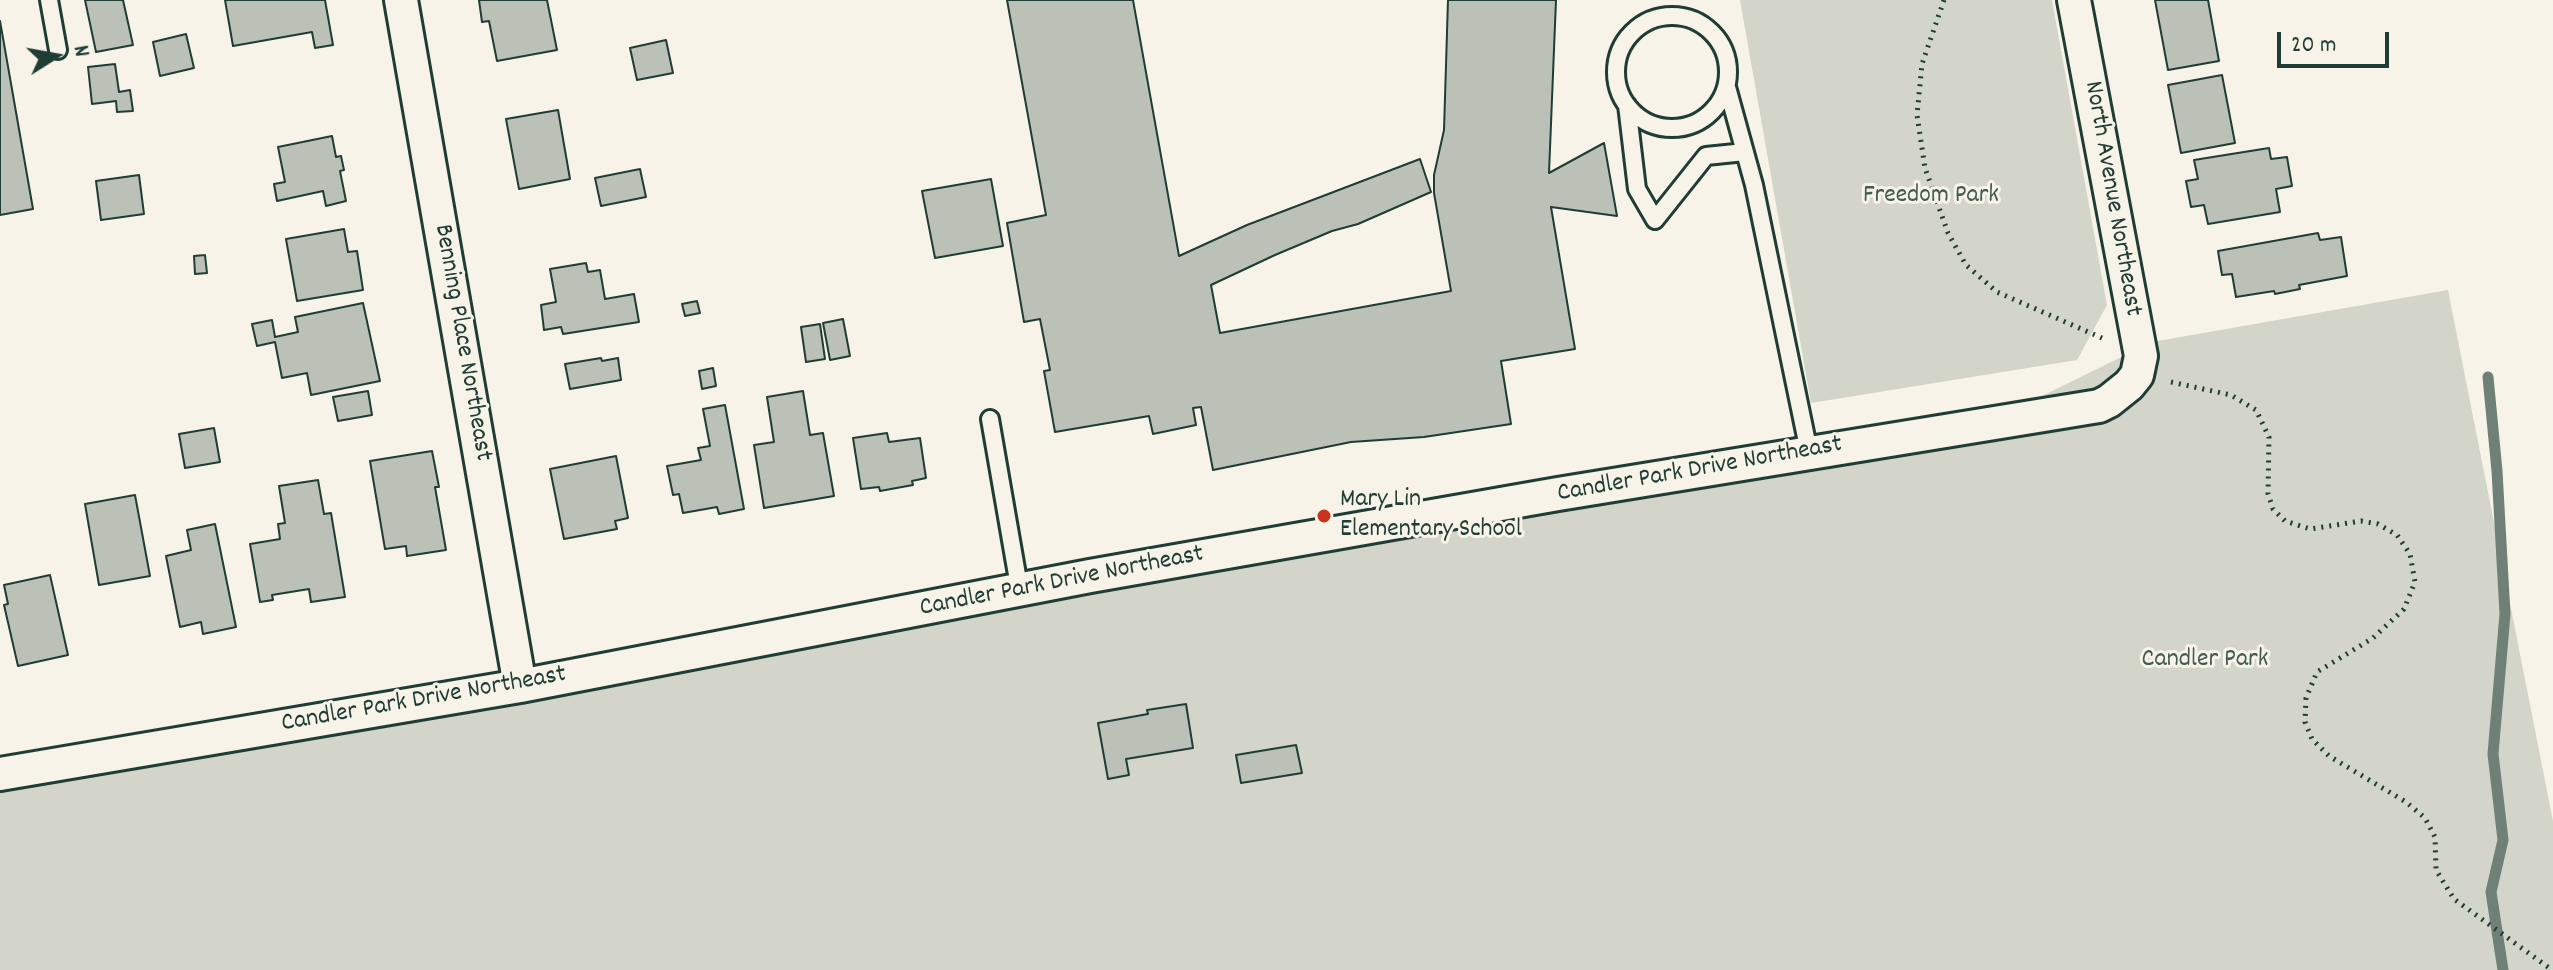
<!DOCTYPE html>
<style>
body{margin:0}
#map{position:relative;width:2553px;height:970px;overflow:hidden;background:#f7f3e8;font-family:Dekko,sans-serif}
canvas{display:block}
.north{position:absolute;left:16px;top:16px;width:80px;height:80px;-webkit-text-stroke:6px #f7f3e8;paint-order:stroke;rotate:79deg;font-size:22px;font-weight:700;line-height:32px;text-align:center;color:#1f3d34}
.north::after{content:'';display:block;margin:auto;width:28px;height:36px;background:#1f3d34;clip-path:polygon(50% 0,100% 100%,50% 72%,0 100%)}
.scale{position:absolute;left:2277px;top:32px;width:112px;height:36px;box-sizing:border-box;border:4px solid #1f3d34;border-top:0;padding-left:10px;font-size:24px;line-height:28px;white-space:nowrap;color:#1f3d34;-webkit-text-stroke:6px #f7f3e8;paint-order:stroke}
</style>
<div id="map">
<canvas width="2553" height="970"></canvas>
<div class="north">N</div>
<div class="scale">20 m</div>
</div>
<script>
const context = document.querySelector('canvas').getContext('2d');
context.lineJoin = 'round';
function fillPath(path, color) { context.fillStyle = color; context.fill(path, 'evenodd'); }
const poly = rows => new Path2D(rows.map(r => 'M' + r).join(''));
function strokePath(path, color, width, dash) { context.strokeStyle = color; context.lineWidth = width; context.lineCap = dash ? 'butt' : 'round'; context.setLineDash(dash || []); context.stroke(path); }
function drawText(font, color, halo, rows, align = 'center') {
  context.font = font + ' Dekko,sans-serif'; context.lineWidth = 6; context.setLineDash([]); context.textBaseline = 'middle'; context.strokeStyle = halo; context.fillStyle = color; for (const [text, x, y, turn = 0] of rows) {
    context.save(); context.translate(x, y); context.rotate((+turn || 0) * Math.PI / 180); context.textAlign = isNaN(turn) ? turn : align; if (halo) context.strokeText(text, 0, 0); context.fillText(text, 0, 0); context.restore();
  }
}
const green = poly([
 [1740,0,2052,0,2107,305,2077,360,1811,403],
 [2448,290,2553,821,2553,970,0,970,0,761,2044,395,2152,342]
]);
const stream = poly([
 [2488,377,2497,471,2505,614,2493,754,2503,840,2491,892,2503,970]
]);
const building = poly([
 [85,0,123,0,133,45,96,52,85,0],
 [225,0,325,0,333,45,315,48,312,32,233,46,225,0],
 [479,0,547,0,557,50,497,61,489,21,482,22,479,0],
 [1007,0,1133,0,1179,256,1247,225,1420,159,1431,192,1358,224,1332,231,1275,255,1211,285,1220,333,1451,291,1434,193,1434,175,1444,130,1448,0,1556,0,1549,173,1604,143,1617,216,1551,207,1575,349,1501,361,1511,424,1424,437,1351,442,1213,470,1201,407,1193,408,1196,425,1153,434,1149,416,1055,432,1044,371,1050,370,1040,319,1024,322,1007,223,1046,215,1007,0],
 [2155,0,2208,0,2219,61,2168,70,2155,0],
 [0,21,33,209,0,215,0,21],
 [186,34,194,68,160,76,153,42,186,34],
 [666,40,673,73,637,80,630,48,666,40],
 [115,64,119,92,130,90,133,111,117,112,116,101,92,104,88,67,115,64],
 [2222,75,2235,143,2181,153,2168,85,2222,75],
 [558,110,570,179,519,189,506,119,558,110],
 [332,136,336,157,341,156,344,170,340,171,346,201,326,206,323,191,277,201,274,184,285,182,278,147,332,136],
 [2269,148,2271,159,2287,157,2292,186,2276,189,2280,212,2208,224,2204,205,2191,207,2186,181,2198,179,2194,160,2269,148],
 [640,169,646,197,601,206,595,178,640,169],
 [139,175,144,214,101,220,96,181,139,175],
 [991,179,1003,246,935,258,922,191,991,179],
 [344,229,348,252,357,251,363,290,297,301,286,239,344,229],
 [2318,233,2320,240,2341,237,2347,276,2299,285,2300,289,2275,294,2274,291,2236,297,2232,274,2222,275,2218,251,2318,233],
 [205,255,207,273,195,274,194,256,205,255],
 [586,263,588,272,600,270,605,299,634,294,639,322,563,334,561,327,544,330,541,305,556,302,550,269,586,263],
 [697,301,700,313,685,316,682,304,697,301],
 [363,303,380,381,311,395,307,373,282,378,275,342,257,346,252,324,272,320,275,337,298,332,295,317,363,303],
 [843,319,850,356,830,360,823,323,843,319],
 [820,324,825,359,806,362,801,327,820,324],
 [601,358,602,361,618,358,621,380,570,389,565,364,601,358],
 [713,368,716,386,702,389,699,371,713,368],
 [368,391,372,415,338,421,333,397,368,391],
 [803,391,810,435,823,433,834,496,764,508,754,445,774,442,767,397,803,391],
 [725,405,744,509,719,514,717,507,683,513,679,494,673,495,667,466,701,460,698,448,710,446,703,409,725,405],
 [214,428,220,462,185,468,179,434,214,428],
 [887,433,889,442,920,438,926,478,912,481,913,485,880,491,879,487,861,489,853,438,887,433],
 [432,451,439,487,435,487,446,550,407,556,406,546,385,549,370,461,432,451],
 [616,456,628,518,615,521,617,529,564,539,550,469,616,456],
 [318,480,324,514,331,513,345,597,311,602,309,589,272,595,273,600,260,602,250,544,280,539,278,524,285,523,279,486,318,480],
 [135,495,150,576,99,585,85,504,135,495],
 [215,524,236,627,203,634,201,622,180,627,166,556,191,550,187,530,215,524],
 [50,575,68,655,18,666,4,605,8,604,4,585,50,575],
 [1186,704,1193,748,1126,759,1129,775,1108,779,1098,723,1148,714,1147,710,1186,704],
 [1296,745,1302,773,1241,783,1236,755,1296,745]
]);
const path = poly([
 [1944,0,1922,64,1917,115,1925,168,1948,233,1966,265,1997,292,2102,338],
 [2171,382,2231,395,2256,410,2269,437,2268,494,2273,509,2285,521,2310,529,2361,521,2378,524,2397,535,2410,554,2415,582,2404,609,2373,638,2317,672,2306,698,2305,722,2312,739,2329,756,2406,802,2425,818,2435,837,2436,870,2454,899,2552,970]
]);
const lane = poly([
 [49,0,58,50],
 '1616 72a56 56 0 1 1 112 0a56 56 0 1 1-112 0Z',
 [1727,87,1754,185,1809,452],
 [1627,105,1637,189,1655,220,1706,156,1745,152],
 [990,419,1020,592]
]);
const street = poly([
 [401,0,520,686],
 [0,774,520,686,1090,576,1558,494,2099,406,2109,401,2129,385,2137,375,2141,356,2074,0]
]);
const markers = [
 [1324,516,8,"#c8321e"]
];
const parkNames = [
 ["Freedom Park",1931,197],
 ["Candler Park",2205,661]
];
const streetNames = [
 ["North Avenue Northeast",2111,199,80],
 ["Benning Place Northeast",461,343,80],
 ["Candler Park Drive Northeast",1700,471,-10],
 ["Candler Park Drive Northeast",1062,583,-11],
 ["Candler Park Drive Northeast",424,701,-10]
];
const poiNames = [
 ["Mary Lin",1340,501],
 ["Elementary School",1340,531]
];
fillPath(green, '#d3d5ca');
strokePath(stream, '#6f8077', 11);
fillPath(building, '#bbc1b6');
strokePath(building, '#1f3d34', 2);
strokePath(lane, '#1f3d34', 22);
strokePath(street, '#1f3d34', 38);
strokePath(path, '#1f3d34', 5, [2, 6]);
strokePath(lane, '#f7f3e8', 16);
strokePath(street, '#f7f3e8', 32);
for (const [x, y, r, color] of markers) { const dot = new Path2D(); dot.arc(x, y, r, 0, 2 * Math.PI); context.fillStyle = color; context.fill(dot); strokePath(dot, '#f7f3e8', 3); }
drawText('26px', '#435b52', '#f7f3e8', parkNames);
drawText('26px', '#1f3d34', '#f7f3e8', streetNames);
drawText('26px', '#1f3d34', '#f7f3e8', poiNames, 'left');
</script>
